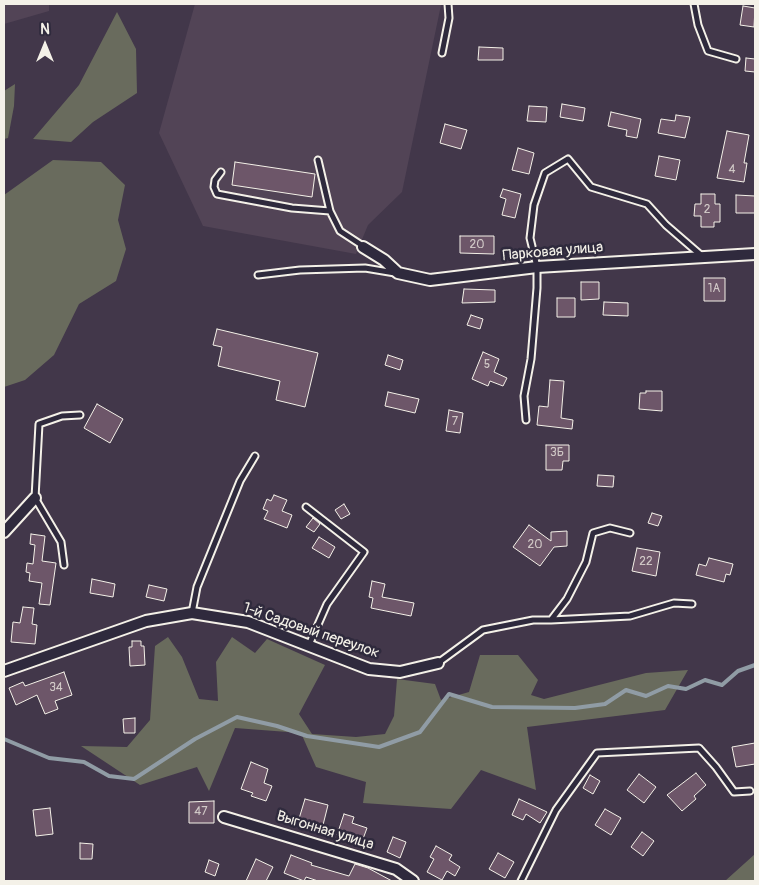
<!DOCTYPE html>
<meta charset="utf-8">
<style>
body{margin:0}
#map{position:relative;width:759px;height:885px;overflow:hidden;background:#42374a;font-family:Pangolin,sans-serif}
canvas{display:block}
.frame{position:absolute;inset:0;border:5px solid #f4f1e8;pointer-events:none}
.north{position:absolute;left:20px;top:20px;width:50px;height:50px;-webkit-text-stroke:4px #2f2a3d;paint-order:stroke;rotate:0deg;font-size:14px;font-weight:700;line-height:20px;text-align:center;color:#f4f1e8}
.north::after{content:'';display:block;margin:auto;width:18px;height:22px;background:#f4f1e8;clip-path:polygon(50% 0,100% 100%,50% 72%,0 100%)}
</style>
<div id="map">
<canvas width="759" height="885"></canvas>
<div class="frame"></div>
<div class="north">N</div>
</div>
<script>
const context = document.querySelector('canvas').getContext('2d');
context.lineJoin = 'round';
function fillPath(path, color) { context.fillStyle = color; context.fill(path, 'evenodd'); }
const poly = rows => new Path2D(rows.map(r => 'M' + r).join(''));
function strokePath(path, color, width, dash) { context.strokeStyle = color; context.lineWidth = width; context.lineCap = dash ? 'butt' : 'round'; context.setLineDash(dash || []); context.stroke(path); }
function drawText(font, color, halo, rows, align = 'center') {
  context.font = font + ' Pangolin,sans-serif'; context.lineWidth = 5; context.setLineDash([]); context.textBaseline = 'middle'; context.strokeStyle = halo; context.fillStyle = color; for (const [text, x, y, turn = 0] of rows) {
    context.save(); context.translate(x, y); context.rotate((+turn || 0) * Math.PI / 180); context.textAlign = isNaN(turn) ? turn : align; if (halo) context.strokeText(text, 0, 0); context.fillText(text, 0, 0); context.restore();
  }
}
const built = poly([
 [4,4,49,4,49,11,4,24],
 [195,4,441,5,402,192,368,225,356,254,203,226,159,133]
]);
const green = poly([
 [117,12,136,49,137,93,93,122,71,142,33,139,79,85],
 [15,84,14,106,8,138,4,139,4,91],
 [53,160,101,162,125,185,118,220,126,249,116,281,79,304,54,355,25,380,4,387,4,195],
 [168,637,182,657,199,699,218,701,216,662,232,637,255,653,267,639,325,665,299,714,312,734,356,737,385,734,394,716,397,679,435,684,441,700,469,692,480,655,518,655,538,680,531,695,544,699,646,673,688,670,665,710,527,727,536,790,481,770,451,809,363,803,366,782,316,767,301,733,235,728,209,791,197,767,140,785,81,746,127,747,150,720,155,646],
 [755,854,755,881,725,881]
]);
const stream = poly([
 [4,739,49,758,84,762,109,776,134,779,195,739,237,717,277,726,307,736,379,747,420,732,449,694,492,707,575,708,605,704,626,690,646,696,668,686,686,689,705,680,722,685,738,671,755,665]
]);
const building = poly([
 [743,6,755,8,754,27,740,25,743,6],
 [479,47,503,48,503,60,478,60,479,47],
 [746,58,755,59,755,72,745,71,746,58],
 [562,104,585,108,583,121,560,117,562,104],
 [529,106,547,107,546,122,527,121,529,106],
 [611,112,641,119,637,138,626,136,627,130,608,126,611,112],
 [676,115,690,117,685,138,658,133,661,119,675,121,676,115],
 [445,124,467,130,461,149,440,143,445,124],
 [727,131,749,135,744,163,747,163,744,182,717,178,727,131],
 [518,148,534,153,529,174,512,170,518,148],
 [659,156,680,160,676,180,655,176,659,156],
 [235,162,315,174,312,197,232,185,235,162],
 [503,189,521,194,515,218,502,215,506,199,500,197,503,189],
 [701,194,715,194,715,204,720,204,720,222,714,222,714,227,701,227,701,216,694,216,695,204,701,204,701,194],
 [736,195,755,196,755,213,736,213,736,195],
 [460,236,494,236,494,254,460,253,460,236],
 [704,278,725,278,725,301,704,301,704,278],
 [581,282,599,282,599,299,581,300,581,282],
 [464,289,495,290,495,302,462,303,464,289],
 [557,298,575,298,575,317,557,317,557,298],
 [604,302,628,303,628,316,603,315,604,302],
 [471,315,483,319,480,329,467,325,471,315],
 [217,329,318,353,305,407,276,400,280,381,218,366,222,347,213,345,217,329],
 [483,352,499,359,494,372,507,378,503,386,490,381,488,386,472,379,483,352],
 [388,355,403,360,400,370,385,365,388,355],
 [550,380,564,381,561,418,573,420,572,429,537,425,539,406,548,407,550,380],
 [646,391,662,391,662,411,639,409,640,393,646,393,646,391],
 [388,392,419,399,415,413,385,406,388,392],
 [97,404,123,419,110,443,84,428,97,404],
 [449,410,463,413,460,433,446,431,449,410],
 [546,445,569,445,569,461,563,461,562,470,546,470,546,445],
 [598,475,614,476,613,487,597,486,598,475],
 [274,495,287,500,282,511,292,515,287,528,264,519,268,511,263,509,267,499,271,501,274,495],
 [344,504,350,514,341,519,335,510,344,504],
 [652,513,662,516,658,526,648,523,652,513],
 [313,518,320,524,314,532,306,527,313,518],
 [529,525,551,541,551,532,567,531,567,546,554,547,540,566,513,547,529,525],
 [31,534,45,536,42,561,56,563,50,605,39,604,42,583,29,581,30,573,26,572,27,563,33,564,35,545,30,544,31,534],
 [319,537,335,547,329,558,312,548,319,537],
 [637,548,660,552,656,576,632,571,637,548],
 [709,558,733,564,730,575,726,574,724,582,696,575,699,564,706,566,709,558],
 [92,579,115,584,113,597,90,593,92,579],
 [372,581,385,584,382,597,414,603,411,616,371,608,373,598,369,597,372,581],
 [149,585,167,589,164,601,146,597,149,585],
 [23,607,34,608,32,624,37,625,35,644,11,642,13,622,20,623,23,607],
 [132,641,141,641,141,646,144,646,145,665,130,666,129,647,132,647,132,641],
 [64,672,72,695,55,701,58,709,45,714,37,695,16,705,9,688,23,682,25,686,64,672],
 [135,718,135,733,124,733,123,719,135,718],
 [755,743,755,764,736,767,732,747,755,743],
 [251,762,268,769,264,783,272,786,266,801,251,796,253,793,241,789,251,762],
 [696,773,706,785,694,796,696,799,682,811,667,795,696,773],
 [639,774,656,787,644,803,627,790,639,774],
 [590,775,600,781,593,794,583,788,590,775],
 [305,799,328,805,322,829,298,822,305,799],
 [519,799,547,812,540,823,526,814,523,820,512,815,519,799],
 [214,801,214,823,189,823,189,802,214,801],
 [50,808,53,834,36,836,33,810,50,808],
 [605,809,621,818,611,835,595,825,605,809],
 [344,814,354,817,352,823,367,828,363,839,348,834,347,838,337,835,344,814],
 [642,832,654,841,643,856,631,847,642,832],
 [393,837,406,842,400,858,387,852,393,837],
 [80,843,93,844,92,859,80,859,80,843],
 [436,846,452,855,449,860,460,867,455,876,447,871,442,880,427,872,434,859,430,857,436,846],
 [498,853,514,862,505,878,489,869,498,853],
 [291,855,312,863,311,865,349,876,355,864,368,868,392,881,318,881,306,877,304,881,284,873,291,855],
 [256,859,273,867,266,881,246,881,256,859],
 [209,860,219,864,215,876,205,872,209,860]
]);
const service = poly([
 [694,4,698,25,708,51,736,59],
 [442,53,449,18,448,4],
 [318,160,330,211,340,231,363,246],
 [221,172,215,180,214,187,217,194,292,208,330,211],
 [258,275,300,270,365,268,395,273],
 [526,420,524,396,531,359,537,288,537,267,530,238,534,205,545,173,568,159,591,187,647,204,666,225,703,257],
 [306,507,364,552,327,604,309,645],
 [64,565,61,542,35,498,39,424,62,416,80,415],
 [192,613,197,587,240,481,255,456],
 [551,620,630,616,674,603,692,604],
 [438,663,483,630,533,620,551,620,567,599,586,562,593,533,610,528,630,533],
 [521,881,556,810,597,753,699,748,716,767,734,792,750,791]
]);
const minor = poly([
 [363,247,384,260,398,273,430,280,537,267,755,254],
 [4,532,35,498],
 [4,671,146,621,192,613,248,622,369,669,400,672,438,663],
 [224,817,396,869,413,881]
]);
const numberNames = [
 ["4",732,170],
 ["2",707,210],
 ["20",477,245],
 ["1А",714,289],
 ["5",487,365],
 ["7",455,422],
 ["3Б",557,453],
 ["20",535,545],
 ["22",646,562],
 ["34",56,688],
 ["47",201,812]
];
const streetNames = [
 ["Парковая улица",553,252,-5],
 ["1-й Садовый переулок",311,631,19],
 ["Выгонная улица",325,831,17]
];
fillPath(built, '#524456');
fillPath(green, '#696b5d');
strokePath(stream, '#909ca5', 4);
fillPath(building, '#6d5669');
strokePath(building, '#f4f1e8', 1);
strokePath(service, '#f4f1e8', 9);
strokePath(minor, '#f4f1e8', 14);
strokePath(service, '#2f2a3d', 5);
strokePath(minor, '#2f2a3d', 10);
drawText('12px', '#d2cac8', null, numberNames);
drawText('15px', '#f4f1e8', '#2f2a3d', streetNames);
</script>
